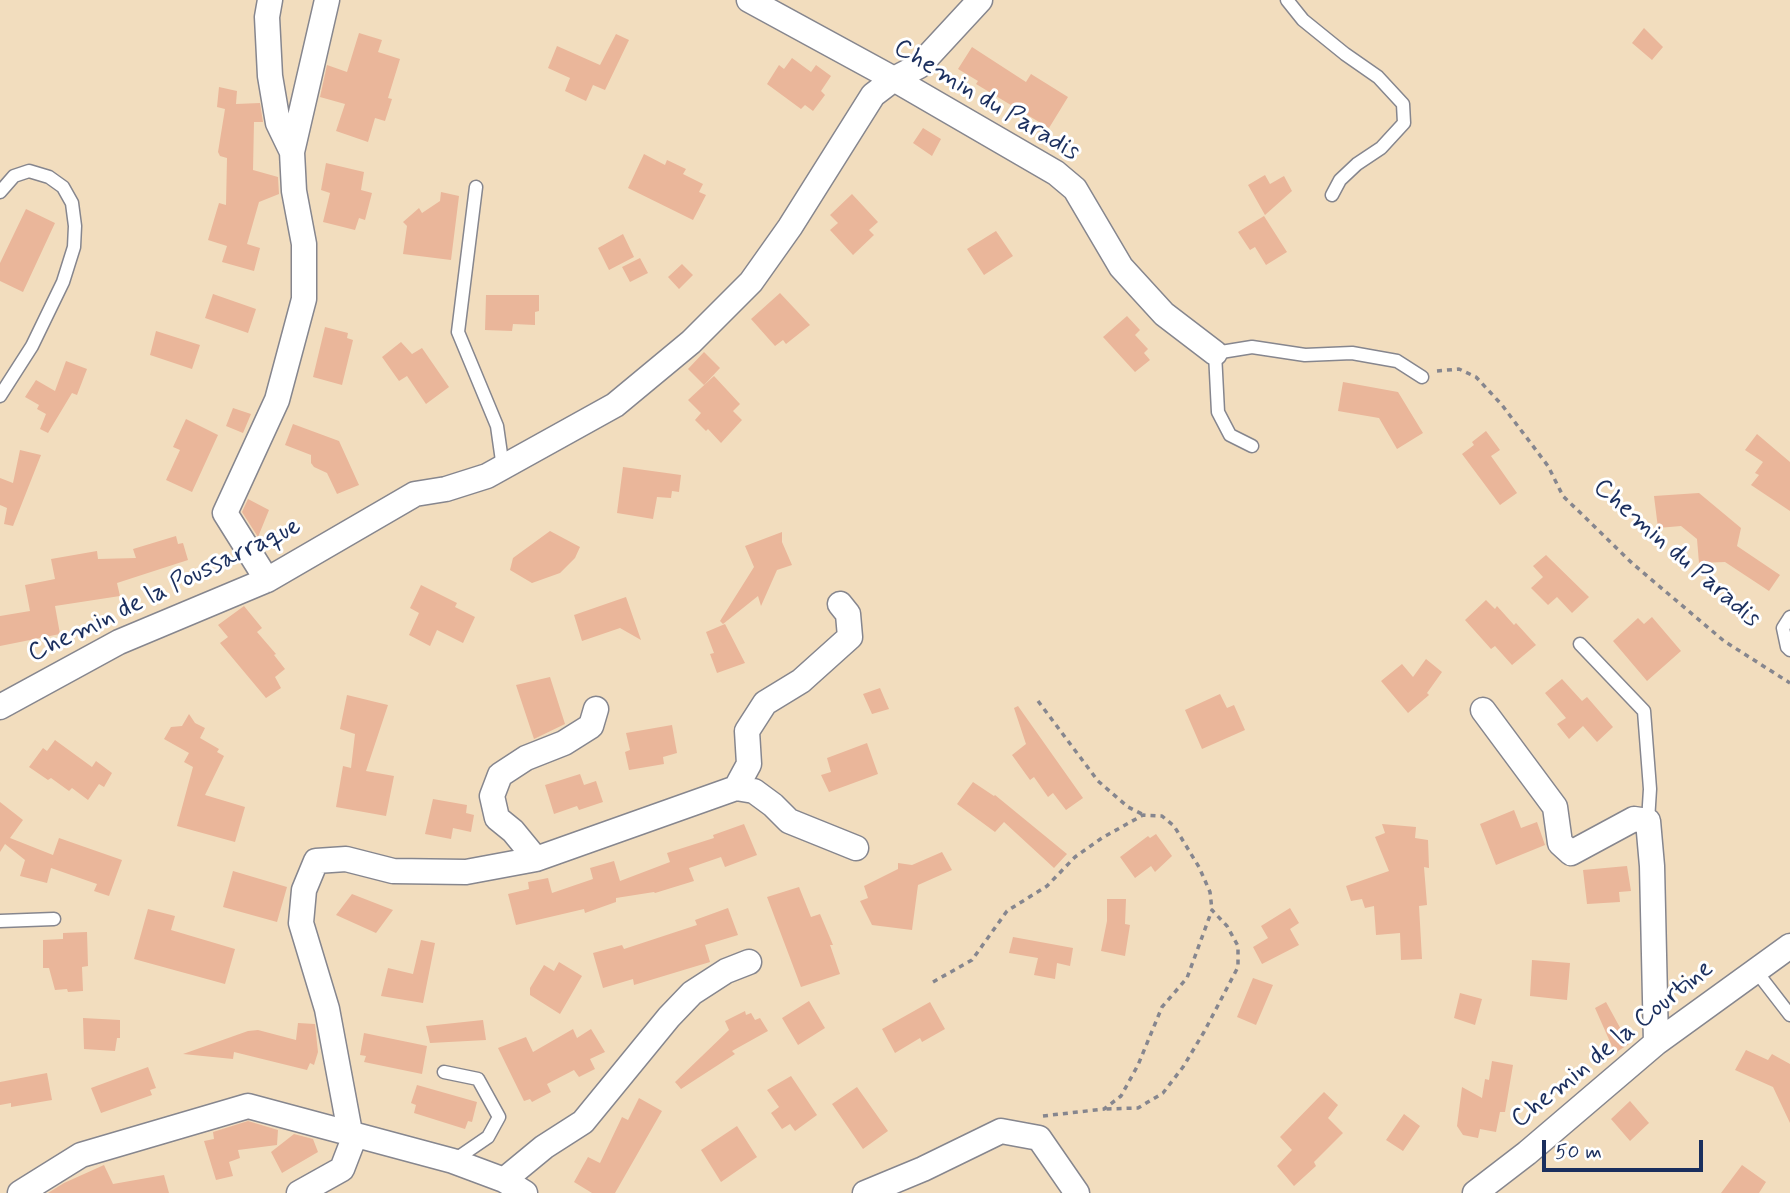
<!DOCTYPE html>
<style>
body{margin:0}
#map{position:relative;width:1790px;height:1193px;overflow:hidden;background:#f2ddbe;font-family:Mynerve,sans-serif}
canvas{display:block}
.scale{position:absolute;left:1542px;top:1140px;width:161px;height:32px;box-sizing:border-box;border:4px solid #1b2f5e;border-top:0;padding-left:9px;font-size:21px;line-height:24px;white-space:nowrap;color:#1b2f5e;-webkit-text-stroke:5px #fff;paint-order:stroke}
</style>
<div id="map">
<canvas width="1790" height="1193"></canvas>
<div class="scale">50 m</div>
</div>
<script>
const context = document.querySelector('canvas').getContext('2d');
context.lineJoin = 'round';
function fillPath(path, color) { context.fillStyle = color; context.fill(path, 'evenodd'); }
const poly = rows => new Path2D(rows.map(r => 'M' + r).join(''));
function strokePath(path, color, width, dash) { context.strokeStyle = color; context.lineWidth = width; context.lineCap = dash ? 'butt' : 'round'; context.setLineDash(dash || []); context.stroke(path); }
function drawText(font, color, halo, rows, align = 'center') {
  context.font = font + ' Mynerve,sans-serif'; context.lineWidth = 6; context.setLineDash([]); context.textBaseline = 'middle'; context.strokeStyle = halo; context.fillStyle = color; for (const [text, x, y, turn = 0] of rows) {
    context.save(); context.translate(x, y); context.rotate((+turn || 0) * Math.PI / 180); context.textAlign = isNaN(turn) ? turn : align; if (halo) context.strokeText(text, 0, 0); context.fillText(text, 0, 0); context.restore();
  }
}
const building = poly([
 [1644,28,1663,47,1652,60,1632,43],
 [359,33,382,40,378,52,400,59,388,98,392,99,385,121,375,118,368,142,336,131,345,104,320,97,327,65,347,72],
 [616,34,629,40,605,90,593,85,586,101,565,91,570,78,548,68,557,46,600,65],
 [972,47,1026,82,1031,74,1068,97,1049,128,976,84,978,81,958,69],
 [792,58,811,72,816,65,831,76,821,91,825,95,813,111,805,105,801,109,767,84,779,65,784,69],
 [219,87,237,91,236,104,260,103,263,122,254,122,253,170,278,177,279,194,259,202,247,244,260,248,254,271,222,262,227,246,208,240,219,203,226,205,227,158,220,156,218,152,225,109,217,107],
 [923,128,941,139,932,156,913,143],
 [644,154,665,165,667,160,686,169,683,174,703,184,699,192,706,195,693,220,628,188],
 [326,163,364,172,361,190,372,193,365,220,359,218,355,230,323,222,330,193,321,190],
 [1265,175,1270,184,1284,176,1292,191,1265,215,1248,185],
 [441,192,459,196,451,260,403,254,407,226,403,222,419,208,422,213,440,201],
 [852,194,878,222,869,230,874,235,853,255,830,230,838,223,830,215],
 [26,209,55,223,23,292,0,281,0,263],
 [1264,216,1287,252,1266,265,1255,247,1250,250,1238,232],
 [996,231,1013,256,984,275,967,249],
 [623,234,634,257,609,270,598,248],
 [640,258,648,273,630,282,622,267],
 [682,264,693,275,679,289,668,277],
 [780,293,810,325,786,344,783,340,775,346,751,319],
 [213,294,256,309,248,333,205,318],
 [486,295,539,295,539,311,535,312,535,325,513,324,512,331,485,330],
 [1127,316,1140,330,1135,335,1148,349,1144,353,1150,360,1135,372,1103,337],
 [325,327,348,333,347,338,353,340,342,385,313,377],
 [156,331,200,345,192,369,150,355],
 [401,342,412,354,422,348,449,387,426,404,407,376,399,381,382,357],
 [704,352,720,368,704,385,688,369],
 [66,361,87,369,77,395,72,393,48,433,40,429,46,414,37,409,39,405,25,397,36,380,55,391],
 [714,376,740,404,733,411,742,420,721,443,708,429,706,431,695,420,701,413,688,400],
 [1343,382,1398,392,1423,433,1397,449,1379,418,1338,411],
 [233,408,251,414,243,433,226,426],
 [186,419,218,435,192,492,166,480,180,450,173,447],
 [293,424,339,441,359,485,337,494,327,473,314,467,311,463,311,455,285,445],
 [1486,431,1500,450,1491,456,1517,493,1500,505,1462,454,1474,445,1472,442],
 [1757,434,1790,462,1790,511,1751,485,1759,475,1755,473,1763,462,1745,450],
 [20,450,41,455,13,526,4,524,7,508,0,505,0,478,13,483],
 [623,467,681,475,679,492,672,491,671,498,657,497,653,519,617,513],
 [1699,493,1741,528,1737,546,1780,575,1769,591,1725,562,1699,563,1697,539,1681,526,1658,528,1654,496],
 [248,499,269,510,258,537,242,512],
 [550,531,580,547,575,558,560,573,532,583,510,570,513,558],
 [782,532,782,542,792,565,777,570,761,606,758,596,723,624,720,621,754,567,745,546],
 [176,536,178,544,183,543,188,560,117,583,120,596,55,606,60,634,0,646,0,616,30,611,25,585,55,579,51,559,97,551,98,559,136,558,133,549],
 [1546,555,1589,597,1572,613,1557,597,1548,605,1531,588,1543,577,1533,566],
 [421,585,457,603,455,607,475,617,463,643,437,630,430,646,409,635,419,613,410,608],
 [626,597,641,640,620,628,582,641,574,615],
 [1486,600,1495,609,1497,606,1514,625,1516,623,1536,645,1512,665,1495,646,1491,649,1465,620],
 [244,606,262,628,257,632,276,654,274,655,285,669,275,677,281,688,266,698,220,643,228,637,218,625],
 [1652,617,1681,651,1647,681,1613,641,1638,618,1644,624],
 [725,624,745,663,717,673,710,654,714,653,706,632],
 [1426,659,1442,672,1427,693,1429,695,1408,713,1381,681,1402,664,1413,677],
 [550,677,565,724,534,739,516,685],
 [1562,679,1582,701,1587,697,1613,727,1597,742,1583,726,1569,739,1557,724,1566,718,1545,693],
 [880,688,889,709,872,714,863,694],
 [1220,694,1227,708,1234,705,1245,730,1202,749,1185,710],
 [347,695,388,705,366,771,394,776,386,816,336,807,343,766,351,768,355,734,340,729],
 [1018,706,1083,798,1066,810,1053,793,1048,797,1034,777,1030,780,1012,755,1026,744,1014,708],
 [189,714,195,723,205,728,200,738,219,749,217,752,224,756,205,795,245,807,235,842,177,826,193,767,184,762,189,753,164,739,171,727,182,726],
 [672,725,677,753,663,757,664,764,629,770,625,752,630,750,626,733],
 [55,740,92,767,96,761,112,773,104,787,99,784,88,800,72,788,69,791,51,778,48,780,29,767,43,748,47,751],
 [867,743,878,774,829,792,821,775,831,772,827,758],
 [580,774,584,785,596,781,603,802,579,810,577,806,554,814,545,785],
 [973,782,994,796,995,795,1067,854,1054,868,1004,822,995,832,957,804],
 [433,799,467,805,466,813,474,815,471,832,453,828,451,839,425,834],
 [0,802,23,820,10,838,53,855,59,838,122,860,109,896,94,891,97,884,51,868,47,883,20,876,25,860,5,844,0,852],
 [1514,810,1521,828,1537,822,1545,845,1496,865,1480,824],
 [744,824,757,855,725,867,721,857,689,868,694,881,655,893,654,892,616,898,616,902,585,913,584,909,516,925,508,894,529,889,528,882,548,878,552,893,593,879,590,868,614,861,620,881,670,862,667,853,714,838,713,835],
 [1382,824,1416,827,1415,838,1428,840,1429,868,1424,867,1427,905,1419,906,1422,959,1401,960,1400,933,1376,935,1374,906,1365,908,1362,899,1351,901,1346,886,1389,871,1375,837,1385,833],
 [1156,834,1172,856,1155,872,1151,866,1135,878,1120,857,1148,836,1150,838],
 [942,852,952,870,918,885,912,930,872,925,860,901,868,898,864,886,898,869,898,863,912,865],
 [1627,866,1631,891,1619,892,1620,902,1587,904,1583,870],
 [233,871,287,887,277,922,223,907],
 [799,887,811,917,820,914,833,945,830,945,840,974,801,987,767,897],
 [352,894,393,910,376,933,336,915],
 [1107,899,1126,899,1125,924,1130,925,1125,956,1101,951,1107,921],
 [728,908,738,935,705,945,710,962,634,985,633,979,603,988,593,953,622,945,624,949,697,925,695,920],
 [1290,908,1299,923,1290,929,1299,945,1262,964,1253,947,1268,938,1261,926],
 [148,909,175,916,171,930,235,949,225,984,134,959],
 [87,932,88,966,82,967,83,991,68,992,67,989,55,990,49,968,43,968,43,940,63,939,63,933],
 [1013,937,1073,948,1070,966,1057,963,1055,979,1034,975,1038,958,1009,953],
 [421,940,435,943,423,1003,381,996,388,968,413,974],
 [1532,960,1570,963,1567,1000,1530,996],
 [559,962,582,976,560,1014,530,995,530,988,544,965,554,971],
 [1253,978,1273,985,1256,1025,1237,1017],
 [1460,993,1482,999,1475,1025,1454,1018],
 [809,1001,825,1028,798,1045,782,1018],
 [930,1002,945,1029,922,1042,920,1038,895,1053,882,1029],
 [1606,1002,1629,1044,1615,1053,1595,1008],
 [745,1011,746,1015,751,1013,755,1020,760,1018,768,1031,732,1051,735,1054,681,1089,675,1082,729,1030,725,1021],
 [83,1018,120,1020,120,1038,117,1038,115,1051,84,1049],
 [483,1020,486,1040,430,1043,426,1026],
 [298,1023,315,1024,318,1052,314,1065,310,1063,307,1070,234,1052,233,1059,183,1054,248,1031,258,1030,296,1040],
 [573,1029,577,1038,591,1029,605,1052,590,1059,595,1069,579,1077,574,1070,547,1084,551,1092,532,1102,530,1099,524,1101,498,1048,526,1037,533,1052],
 [364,1033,427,1046,422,1074,364,1062,366,1056,360,1055],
 [1746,1050,1768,1060,1772,1054,1790,1064,1790,1123,1773,1087,1735,1070],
 [1492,1061,1513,1065,1505,1112,1500,1112,1496,1132,1480,1129,1478,1138,1463,1135,1457,1126,1462,1087,1482,1098,1485,1079,1489,1080],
 [148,1067,156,1088,150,1090,152,1095,101,1113,91,1088],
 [47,1073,52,1100,11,1107,11,1103,0,1105,0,1082],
 [791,1076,817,1115,795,1131,790,1124,782,1129,771,1113,779,1107,767,1090],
 [417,1085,477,1102,472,1122,468,1121,465,1129,414,1113,416,1105,411,1103],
 [857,1087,888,1131,863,1149,832,1104],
 [1324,1092,1338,1105,1328,1118,1343,1133,1314,1162,1316,1166,1294,1186,1277,1166,1292,1150,1280,1137],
 [639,1098,662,1111,615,1193,592,1193,574,1182,588,1157,600,1163,622,1117,628,1120],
 [1630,1101,1649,1123,1630,1141,1611,1119],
 [1404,1114,1420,1126,1403,1151,1386,1140],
 [248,1121,278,1130,277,1145,238,1150,240,1158,229,1162,233,1176,216,1180,204,1141,214,1139,213,1132],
 [737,1126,757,1157,721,1182,701,1150],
 [294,1134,313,1139,318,1152,282,1173,271,1152],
 [104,1165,113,1184,164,1175,169,1193,48,1193,64,1183],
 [1742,1165,1766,1182,1759,1193,1721,1193]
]);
const path = poly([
 [1437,371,1459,369,1476,377,1502,405,1548,466,1563,496,1633,564,1724,641,1790,683],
 [1038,701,1098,781,1128,807,1142,814],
 [933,982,972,960,1007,911,1047,886,1075,857,1102,838,1143,815,1162,816,1174,826,1199,867,1210,892,1212,910],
 [1043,1116,1104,1109,1121,1096,1138,1065,1162,1007,1187,978,1212,910,1227,926,1238,946,1238,967,1204,1032,1183,1067,1163,1093,1138,1108,1104,1109]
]);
const lane = poly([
 [1287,0,1303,20,1345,54,1378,77,1403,104,1404,123,1381,148,1357,164,1340,180,1332,195],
 [476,187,458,332,497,426,503,468],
 [0,192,14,176,29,171,49,177,63,187,72,203,75,226,74,247,63,282,32,346,0,396],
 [1252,446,1230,435,1218,412,1215,353,1252,347,1305,355,1352,353,1397,361,1422,377],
 [1790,617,1783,628,1787,647,1790,650],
 [1580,644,1644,711,1650,789,1648,821],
 [0,921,54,919],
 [1756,971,1790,1015],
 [444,1072,478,1079,499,1117,488,1137,453,1161]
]);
const street = poly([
 [270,0,267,17,270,76,278,123,292,152],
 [749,0,894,79,1056,173,1075,189,1121,267,1164,314,1215,353],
 [267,580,225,513,277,400,304,299,304,244,294,191,292,152,327,0],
 [0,707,119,642,267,580,415,494,446,489,487,476,615,405,691,342,751,282,790,227,873,95,894,79,919,66,980,0],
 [1483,710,1555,807,1560,843,1571,853,1634,819,1648,821,1652,866,1656,1043],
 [736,788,754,791,773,805,789,821,856,848],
 [536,859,513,831,497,818,492,796,500,775,526,758,564,743,591,726,596,709],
 [504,1180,544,1147,583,1122,669,1017,692,993,726,971,749,962],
 [20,1193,81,1155,248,1106,453,1161,504,1180,525,1193],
 [299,1193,342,1169,352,1143,327,1009,301,923,304,890,316,861,346,859,393,871,466,872,536,859,736,788,749,764,747,731,765,703,801,681,850,637,848,614,840,604],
 [865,1193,923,1169,1001,1131,1039,1138,1077,1193],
 [1475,1193,1527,1153,1656,1043,1790,946]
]);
const streetNames = [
 ["Chemin du Paradis",986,101,31],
 ["Chemin du Paradis",1676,554,41],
 ["Chemin de la Poussarraque",165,591,-26],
 ["Chemin de la Courtine",1613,1045,-39]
];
fillPath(building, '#eab69a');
strokePath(lane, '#86868e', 15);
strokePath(street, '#86868e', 27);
strokePath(path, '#86868e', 3.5, [5, 5]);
strokePath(lane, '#fff', 12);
strokePath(street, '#fff', 24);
drawText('26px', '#1b2f5e', '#fff', streetNames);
</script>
